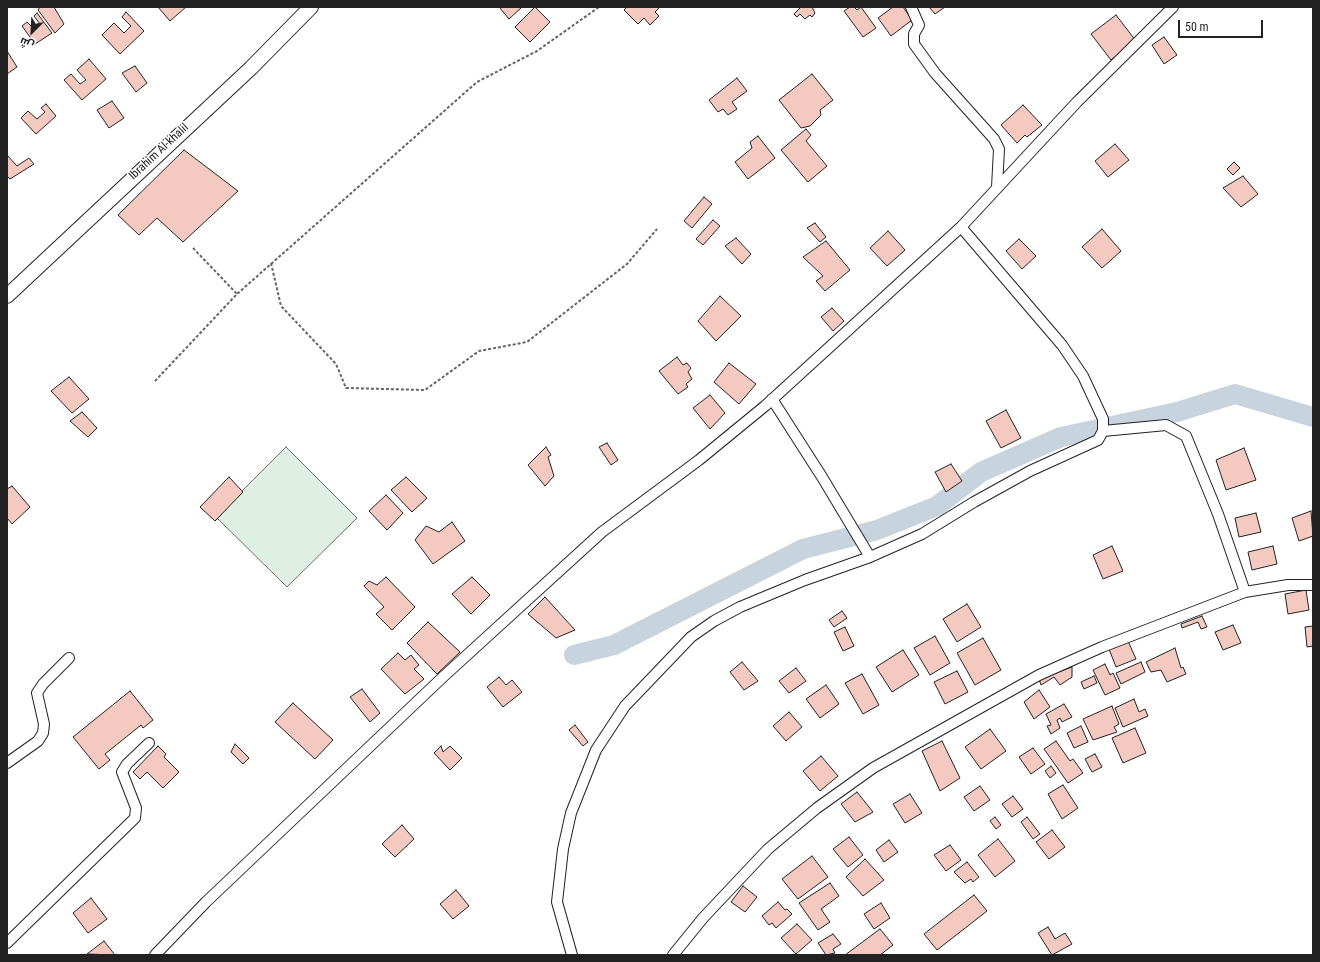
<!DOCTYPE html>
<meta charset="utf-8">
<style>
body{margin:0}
#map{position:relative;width:1320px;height:962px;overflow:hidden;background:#fff;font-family:"Roboto Condensed",Cairo,sans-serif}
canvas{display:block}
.frame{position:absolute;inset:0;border:8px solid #222;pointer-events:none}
.north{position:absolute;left:12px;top:12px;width:40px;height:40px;-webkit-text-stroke:3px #fff;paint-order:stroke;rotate:204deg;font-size:11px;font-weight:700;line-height:16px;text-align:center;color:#222}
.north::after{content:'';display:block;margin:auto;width:14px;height:18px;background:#222;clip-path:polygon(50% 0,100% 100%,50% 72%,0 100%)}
.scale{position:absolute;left:1178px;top:20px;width:85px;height:18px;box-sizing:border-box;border:2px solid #222;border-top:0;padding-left:5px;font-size:12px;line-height:14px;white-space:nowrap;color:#222;-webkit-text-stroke:3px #fff;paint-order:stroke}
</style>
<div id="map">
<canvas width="1320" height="962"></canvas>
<div class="frame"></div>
<div class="north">ش</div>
<div class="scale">50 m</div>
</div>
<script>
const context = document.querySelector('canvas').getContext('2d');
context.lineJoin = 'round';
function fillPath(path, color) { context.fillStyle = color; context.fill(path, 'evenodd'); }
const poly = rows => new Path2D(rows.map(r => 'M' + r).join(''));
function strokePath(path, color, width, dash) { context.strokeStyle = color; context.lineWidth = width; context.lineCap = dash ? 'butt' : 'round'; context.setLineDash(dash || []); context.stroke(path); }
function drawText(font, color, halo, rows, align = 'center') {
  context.font = font + ' "Roboto Condensed",sans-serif'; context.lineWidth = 3; context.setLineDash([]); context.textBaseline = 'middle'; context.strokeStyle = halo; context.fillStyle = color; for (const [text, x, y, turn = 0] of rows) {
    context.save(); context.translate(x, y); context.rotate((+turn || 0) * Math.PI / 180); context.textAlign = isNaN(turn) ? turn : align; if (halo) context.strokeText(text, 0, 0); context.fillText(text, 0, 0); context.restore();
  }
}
const green = poly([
 [286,447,357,518,287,587,216,517,286,447]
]);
const river = poly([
 [574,655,614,645,803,549,877,530,937,506,981,472,1061,437,1177,412,1235,394,1313,417]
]);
const building = poly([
 [40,7,54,7,64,24,55,33,38,10,40,7],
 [158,7,186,7,170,21,158,7],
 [499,7,522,7,509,19,499,7],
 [535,7,550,22,530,42,515,27,535,7],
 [627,7,660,7,655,12,659,16,650,25,644,18,638,24,624,10,627,7],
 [801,7,812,7,815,13,812,17,810,15,805,19,800,14,797,17,794,14,801,7],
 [850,7,854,7,857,10,861,7,876,28,863,37,844,11,850,7],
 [893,7,903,7,912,20,891,36,878,18,893,7],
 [929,7,945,7,935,14,929,7],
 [126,12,144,31,120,54,102,35,114,23,124,33,131,26,122,17,126,12],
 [37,13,52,33,35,44,22,26,27,22,34,29,40,24,34,16,37,13],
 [1116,15,1136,41,1111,60,1091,34,1116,15],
 [1164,37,1177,55,1164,64,1152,45,1164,37],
 [7,51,17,67,7,74,7,51],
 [89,59,106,79,82,100,64,80,71,74,80,84,86,80,77,70,89,59],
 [135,66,147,83,136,92,122,73,135,66],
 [812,74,833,100,820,110,821,115,810,126,801,128,779,100,812,74],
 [737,78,747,91,732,102,737,109,728,115,723,109,718,112,709,100,737,78],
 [112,101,124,118,109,128,97,110,112,101],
 [46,104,56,116,36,134,21,118,28,111,37,119,45,112,41,108,46,104],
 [1023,105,1042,125,1027,137,1025,135,1017,143,1001,125,1023,105],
 [806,129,811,135,806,141,827,166,808,182,781,150,806,129],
 [758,136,775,158,748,179,735,162,752,148,750,142,758,136],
 [1115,144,1129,160,1108,177,1095,161,1115,144],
 [184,150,238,191,183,242,157,218,139,235,118,215,184,150],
 [7,155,17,166,29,158,34,164,10,179,7,176,7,155],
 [1234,162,1240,168,1233,175,1227,169,1234,162],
 [1243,176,1258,194,1241,207,1223,188,1243,176],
 [704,197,712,204,692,228,684,221,704,197],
 [713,220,720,226,703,245,696,239,713,220],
 [815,223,826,237,820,242,807,228,815,223],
 [1102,229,1121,251,1102,268,1082,247,1102,229],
 [888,231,905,250,887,266,870,248,888,231],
 [736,238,751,254,742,264,725,246,736,238],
 [1019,239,1036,256,1022,269,1006,251,1019,239],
 [826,241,850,270,825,291,816,281,823,276,803,257,826,241],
 [720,296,741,316,716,341,698,321,720,296],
 [832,308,844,321,833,331,821,317,832,308],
 [677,357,683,365,687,363,691,368,688,372,692,379,686,384,688,387,678,394,659,371,677,357],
 [729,363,756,384,739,404,714,382,729,363],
 [69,377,89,399,72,413,51,391,69,377],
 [710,395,725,413,710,429,693,408,710,395],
 [1006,410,1021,438,1001,448,986,421,1006,410],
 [82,412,97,428,88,437,70,421,82,412],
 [607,443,618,460,611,465,599,447,607,443],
 [546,447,551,455,548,457,554,476,545,486,528,465,546,447],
 [1244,448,1256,480,1226,490,1216,460,1244,448],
 [951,464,962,481,946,492,935,472,951,464],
 [229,477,243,492,215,521,200,507,229,477],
 [406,477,427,498,412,512,391,490,406,477],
 [12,486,30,507,12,524,7,518,7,489,12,486],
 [386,495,403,513,387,530,369,511,386,495],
 [1311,511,1313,536,1299,541,1292,518,1311,511],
 [1256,513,1261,532,1239,537,1235,518,1256,513],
 [452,522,465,541,433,564,415,540,426,526,439,532,452,522],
 [1112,546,1123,571,1103,579,1093,555,1112,546],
 [1273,546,1277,564,1252,570,1248,552,1273,546],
 [386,577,415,607,392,630,376,614,384,607,364,586,369,581,377,585,386,577],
 [472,577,490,595,471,614,452,594,472,577],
 [1306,590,1309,610,1288,614,1285,594,1306,590],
 [545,597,575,630,556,638,528,614,545,597],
 [967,604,981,627,957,642,943,619,967,604],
 [842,611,847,618,834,627,829,620,842,611],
 [1202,616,1207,627,1201,629,1198,622,1182,628,1181,624,1202,616],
 [428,622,460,652,437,674,407,643,428,622],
 [1233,625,1241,643,1223,650,1215,632,1233,625],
 [1313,626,1313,646,1307,647,1305,627,1313,626],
 [845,627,854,646,843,651,834,632,845,627],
 [935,636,950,663,930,675,914,648,935,636],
 [983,638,1001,670,975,685,957,653,983,638],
 [1128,641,1136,659,1116,667,1109,649,1128,641],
 [1175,648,1181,668,1183,667,1186,674,1167,682,1161,670,1151,672,1146,662,1175,648],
 [903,650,919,675,892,692,876,667,903,650],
 [398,653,405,660,411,655,419,665,414,669,424,679,405,694,381,669,398,653],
 [742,662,758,681,744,690,730,672,742,662],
 [1141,662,1145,672,1121,684,1116,673,1141,662],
 [1105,664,1110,675,1113,673,1120,688,1105,695,1093,670,1105,664],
 [1072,667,1072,677,1060,685,1054,677,1041,685,1039,679,1072,667],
 [796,668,806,681,789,693,779,681,796,668],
 [957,671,968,692,945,704,934,682,957,671],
 [862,674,879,705,863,714,845,683,862,674],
 [1094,676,1097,683,1084,689,1081,682,1094,676],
 [499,677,506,685,512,680,522,692,503,707,487,687,499,677],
 [826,685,839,704,820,718,806,699,826,685],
 [362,689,380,713,370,722,350,697,362,689],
 [1039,690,1050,707,1034,719,1024,702,1039,690],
 [130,691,153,720,143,728,141,725,105,754,110,760,99,769,73,737,130,691],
 [1134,699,1139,712,1145,709,1148,716,1123,727,1115,708,1134,699],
 [293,703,333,740,315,759,275,722,293,703],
 [1064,704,1072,717,1062,722,1060,718,1057,720,1060,728,1051,734,1047,726,1051,725,1046,714,1064,704],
 [1112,706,1119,724,1114,727,1117,732,1093,740,1083,719,1112,706],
 [789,712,802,727,786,741,773,726,789,712],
 [575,725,588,742,583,746,569,730,575,725],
 [1081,726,1088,742,1074,748,1067,733,1081,726],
 [1135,728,1146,753,1123,763,1112,738,1135,728],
 [990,729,1006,751,981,769,965,747,990,729],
 [942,741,960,778,940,791,922,751,942,741],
 [1056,741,1070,761,1073,759,1083,773,1068,783,1044,749,1056,741],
 [235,744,249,758,243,764,231,752,235,744],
 [158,746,166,754,164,757,179,772,163,788,147,772,140,779,133,772,158,746],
 [441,746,443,752,450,746,462,758,450,770,434,753,441,746],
 [1033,748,1045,764,1031,774,1019,757,1033,748],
 [1095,754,1102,767,1092,772,1085,759,1095,754],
 [821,756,838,776,820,791,803,771,821,756],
 [1051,766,1056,773,1050,778,1045,771,1051,766],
 [1063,785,1078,808,1062,819,1048,794,1063,785],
 [980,786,990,800,974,811,964,797,980,786],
 [857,792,873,812,855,822,841,804,857,792],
 [910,794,922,813,905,823,893,804,910,794],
 [1013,796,1023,809,1012,817,1002,804,1013,796],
 [995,817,1001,825,996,829,990,821,995,817],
 [1027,817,1040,834,1033,839,1021,822,1027,817],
 [402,825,414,839,395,857,382,844,402,825],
 [1052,830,1065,847,1049,859,1036,842,1052,830],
 [849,837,863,855,848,867,833,849,849,837],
 [998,839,1015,861,995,877,978,855,998,839],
 [889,840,898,852,884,862,876,850,889,840],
 [950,845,961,860,946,871,934,855,950,845],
 [812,856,828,877,798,899,782,879,812,856],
 [865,859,884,880,863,896,846,877,865,859],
 [967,862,979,877,973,882,971,879,965,883,954,872,967,862],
 [830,883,839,896,821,909,830,922,818,930,799,903,830,883],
 [743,886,757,897,745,912,731,902,743,886],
 [456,890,469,906,453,919,440,904,456,890],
 [974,895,987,911,937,950,924,934,974,895],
 [91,898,107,919,88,933,73,913,91,898],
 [778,902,785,910,787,909,792,914,776,928,772,923,769,925,762,916,778,902],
 [881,903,890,918,874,929,864,914,881,903],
 [797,924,812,940,796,954,781,938,797,924],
 [1048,927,1055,939,1065,933,1072,944,1052,955,1038,933,1048,927],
 [880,929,893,945,880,955,845,955,880,929],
 [833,934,841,944,833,949,835,953,826,955,818,943,833,934],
 [104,941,115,955,87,954,104,941]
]);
const path = poly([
 [193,248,237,294],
 [271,263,281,306,336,364,346,388,425,390,479,351,527,342,627,264,657,229],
 [155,381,237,294,477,82,537,51,599,7]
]);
const street = poly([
 [911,7,919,25,914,34,914,44,935,73,994,139,999,149,997,187],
 [772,399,822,477,870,557],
 [1103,431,1166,425,1186,436,1218,514,1245,592],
 [7,763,38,741,43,733,44,724,37,693,43,684,69,658],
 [7,943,135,818,136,808,122,772,127,764,149,743],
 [155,955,206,902,444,676,602,532,699,460,765,406,961,227,1077,102,1173,7],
 [572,955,557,902,563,849,571,813,596,750,625,706,691,637,714,621,740,607,805,580,870,557,922,534,974,502,1030,471,1098,440,1103,431,1103,419,1083,376,1062,345,961,227],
 [673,955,703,918,768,849,817,808,873,768,1039,675,1102,647,1245,592,1288,585,1313,585]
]);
const secondary = poly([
 [7,296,251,68,311,7]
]);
const streetNames = [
 ["Ibrahim Al-khalil",159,152,-43]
];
fillPath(green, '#e0efe3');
strokePath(green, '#6f6f6f', 1);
strokePath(river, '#c7d3dd', 20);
fillPath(building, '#f3c9c0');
strokePath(building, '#222', 1);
strokePath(street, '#222', 12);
strokePath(secondary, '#222', 16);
strokePath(path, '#646464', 2, [3, 2]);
strokePath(street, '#fff', 10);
strokePath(secondary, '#fff', 14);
drawText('12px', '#222', '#fff', streetNames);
</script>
